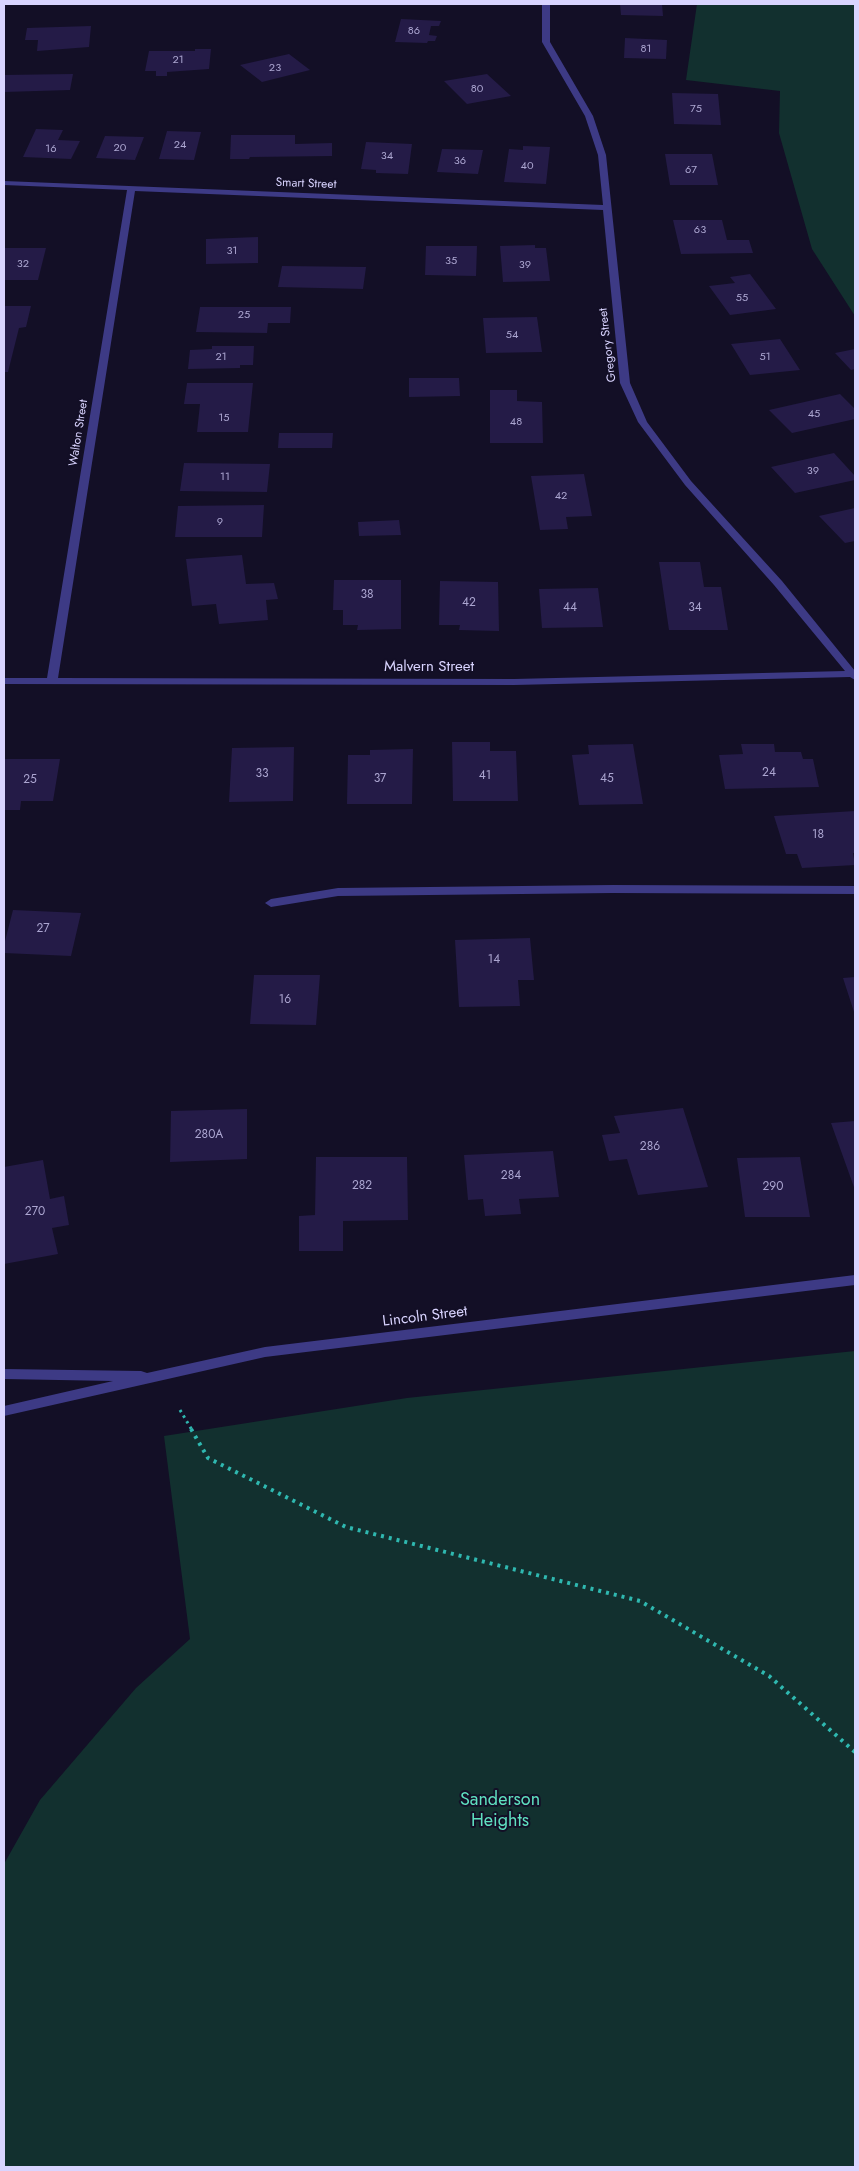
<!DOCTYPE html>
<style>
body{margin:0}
#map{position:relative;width:859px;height:2171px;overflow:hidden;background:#130f26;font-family:Jost,sans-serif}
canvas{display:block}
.frame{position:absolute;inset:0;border:5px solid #d9d4ff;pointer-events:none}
</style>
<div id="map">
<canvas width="859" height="2171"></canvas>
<div class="frame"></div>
</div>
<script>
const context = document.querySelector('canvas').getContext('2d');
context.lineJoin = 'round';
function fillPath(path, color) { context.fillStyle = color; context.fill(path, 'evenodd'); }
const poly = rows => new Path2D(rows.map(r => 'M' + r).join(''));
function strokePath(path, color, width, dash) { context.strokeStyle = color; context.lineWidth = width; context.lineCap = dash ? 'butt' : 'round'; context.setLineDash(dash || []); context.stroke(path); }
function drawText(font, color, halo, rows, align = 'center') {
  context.font = font + ' Jost,sans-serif'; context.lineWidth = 4; context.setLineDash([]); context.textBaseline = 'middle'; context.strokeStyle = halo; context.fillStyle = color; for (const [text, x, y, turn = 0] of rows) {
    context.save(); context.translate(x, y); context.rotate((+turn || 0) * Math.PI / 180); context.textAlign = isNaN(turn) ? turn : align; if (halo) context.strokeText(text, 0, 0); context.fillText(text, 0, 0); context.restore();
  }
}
const green = poly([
 [697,4,855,4,855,316,812,249,779,133,780,91,686,80],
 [855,1351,855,2167,4,2167,4,1864,40,1800,136,1688,190,1639,164,1436,407,1398]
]);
const building = poly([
 [620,4,662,4,663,16,621,15],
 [401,19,441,21,439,26,431,26,429,35,437,36,435,41,428,41,427,43,395,42],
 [91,26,89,47,37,51,38,40,25,40,27,28],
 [625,38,667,40,666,59,624,58],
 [195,49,211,49,209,69,167,72,167,76,156,76,156,71,145,71,149,51,195,51],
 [289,54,310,70,262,82,240,65],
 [73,74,70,90,4,92,4,75],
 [487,74,511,96,467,104,444,81],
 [672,93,718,94,721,125,674,124],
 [36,129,63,130,58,140,80,141,71,159,23,157],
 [167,131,201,132,194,160,159,159],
 [231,135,295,135,295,144,332,143,332,156,250,157,249,159,230,159],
 [105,136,144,137,135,160,96,158],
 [366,142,412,144,408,174,376,173,376,170,361,169],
 [523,146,550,147,546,184,504,182,509,149,523,150],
 [442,149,483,150,478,174,437,172],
 [665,154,712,154,718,185,670,185],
 [673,220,722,220,727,240,749,240,753,253,681,254],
 [258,237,258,263,206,264,206,239],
 [535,245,535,248,546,248,550,281,503,282,500,246],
 [426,246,477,246,476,276,425,275],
 [4,248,46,248,38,280,4,280],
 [282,266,366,267,363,289,278,287],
 [750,274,776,309,730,315,709,286,735,283,730,277],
 [4,306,31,306,26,327,19,328,8,372,4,372],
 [200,307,291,307,290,323,268,323,267,333,196,332],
 [537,317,542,352,486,353,483,318],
 [780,339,800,370,750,375,731,344],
 [212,346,254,346,253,365,240,365,240,368,188,369,190,350,212,349],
 [855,349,855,369,851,370,835,353],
 [409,378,459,378,460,396,409,397],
 [187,383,253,383,248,432,197,432,200,404,184,404],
 [490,390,517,390,517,401,542,402,543,443,490,443],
 [840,394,855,409,855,419,792,433,769,410],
 [279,433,333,433,332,448,278,448],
 [834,453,855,476,855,480,795,493,771,467],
 [184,463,270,464,267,492,180,491],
 [584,474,592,516,566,517,568,529,540,530,531,476],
 [264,505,262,537,175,537,178,506],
 [855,508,855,541,845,543,819,516],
 [399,520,401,535,359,536,358,522],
 [242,555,246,584,274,583,278,599,266,600,268,620,219,624,216,604,192,606,186,559],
 [659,562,700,562,704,587,721,587,728,630,669,630],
 [334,580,401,580,401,629,357,630,358,625,343,625,343,610,333,610],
 [440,581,498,582,499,631,459,630,460,625,439,625],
 [598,588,603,627,542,628,539,589],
 [452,742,490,742,490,751,516,751,518,801,453,801],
 [633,744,643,804,579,805,572,755,589,754,588,745],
 [741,744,774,744,775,752,801,752,803,759,813,759,819,787,725,789,719,755,743,754],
 [294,747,293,801,229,802,232,748],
 [413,749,412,804,347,804,348,755,370,755,370,750],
 [4,759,60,759,53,801,21,801,20,810,4,810],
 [855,811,855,853,853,853,855,865,802,868,797,854,786,854,774,816],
 [13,910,81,913,71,956,4,953,4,945],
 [530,938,534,980,518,980,520,1006,459,1007,455,940],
 [254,975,320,975,316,1025,250,1024],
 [855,977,855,1015,843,978],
 [683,1108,708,1187,638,1195,627,1159,609,1161,602,1135,620,1133,614,1116],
 [247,1109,247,1159,170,1162,171,1111],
 [855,1121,855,1190,831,1123],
 [553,1151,559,1197,519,1199,521,1214,485,1216,483,1199,468,1200,464,1155],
 [316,1157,407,1157,408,1220,343,1221,343,1251,299,1251,299,1216,315,1215],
 [800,1157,810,1217,745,1217,737,1158],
 [43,1160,50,1199,64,1196,69,1225,52,1228,58,1254,4,1264,4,1167]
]);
const pathFar1 = poly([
 [180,1410,192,1430]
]);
const path = poly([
 [191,1429,208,1458,346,1527,640,1601,769,1676,855,1752]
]);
const minor = poly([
 [542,4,550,4,550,42,593,116,606,155,630,383,647,422,691,481,782,581,855,671,855,680,850,677,514,685,4,684,4,678,47,678,127,190,4,185,4,181,603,205,598,155,585,116,542,42,542,4],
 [135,191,603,210,620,383,638,422,685,485,774,585,845,671,514,679,58,678,135,191],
 [613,885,855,886,855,894,613,893,338,896,271,907,265,903,271,899,338,888,613,885],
 [855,1275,855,1285,265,1357,4,1416,4,1406,113,1381,4,1379,4,1369,141,1371,147,1373,265,1347,855,1275]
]);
const farNumbernames = [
 ["86",414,31],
 ["81",646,49],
 ["21",178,60],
 ["23",275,68],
 ["80",477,89],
 ["75",696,109],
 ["24",180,145],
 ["20",120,148],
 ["16",51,149],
 ["34",387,156],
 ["36",460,161],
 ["40",527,166],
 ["67",691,170],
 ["63",700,230],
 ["31",232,251],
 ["35",451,261],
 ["32",23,264],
 ["39",525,265],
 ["55",742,298],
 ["25",244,315],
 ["54",512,335],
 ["21",221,357],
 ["51",765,357],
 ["45",814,414],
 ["15",224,418],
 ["48",516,422],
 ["39",813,471],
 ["11",225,477],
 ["42",561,496],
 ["9",220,522]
];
const farStreetnames = [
 ["Smart Street",306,184,2],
 ["Gregory Street",608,345,-97],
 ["Walton Street",79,433,-81]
];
const numberNames = [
 ["38",367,595],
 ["42",469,603],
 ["44",570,608],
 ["34",695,608],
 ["24",769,773],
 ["33",262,774],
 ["41",485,776],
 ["37",380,779],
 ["45",607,779],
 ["25",30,780],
 ["18",818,835],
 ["27",43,929],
 ["14",494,960],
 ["16",285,1000],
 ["280A",209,1135],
 ["286",650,1147],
 ["284",511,1176],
 ["282",362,1186],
 ["290",773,1187],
 ["270",35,1212]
];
const streetNames = [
 ["Malvern Street",429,667],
 ["Lincoln Street",425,1317,-7]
];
const nearParknames = [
 ["Sanderson",500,1801],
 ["Heights",500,1822]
];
fillPath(green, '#12302f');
fillPath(building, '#241b47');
strokePath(pathFar1, '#2fb8b0', 3, [2.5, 4]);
strokePath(path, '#2fb8b0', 4, [3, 5]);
fillPath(minor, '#3d3a85');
drawText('11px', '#aca6d1', null, farNumbernames);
drawText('12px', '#d9d4ff', '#130f26', farStreetnames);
drawText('12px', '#aca6d1', null, numberNames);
drawText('15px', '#d9d4ff', '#130f26', streetNames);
drawText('18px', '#5fe0c0', '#130f26', nearParknames);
</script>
